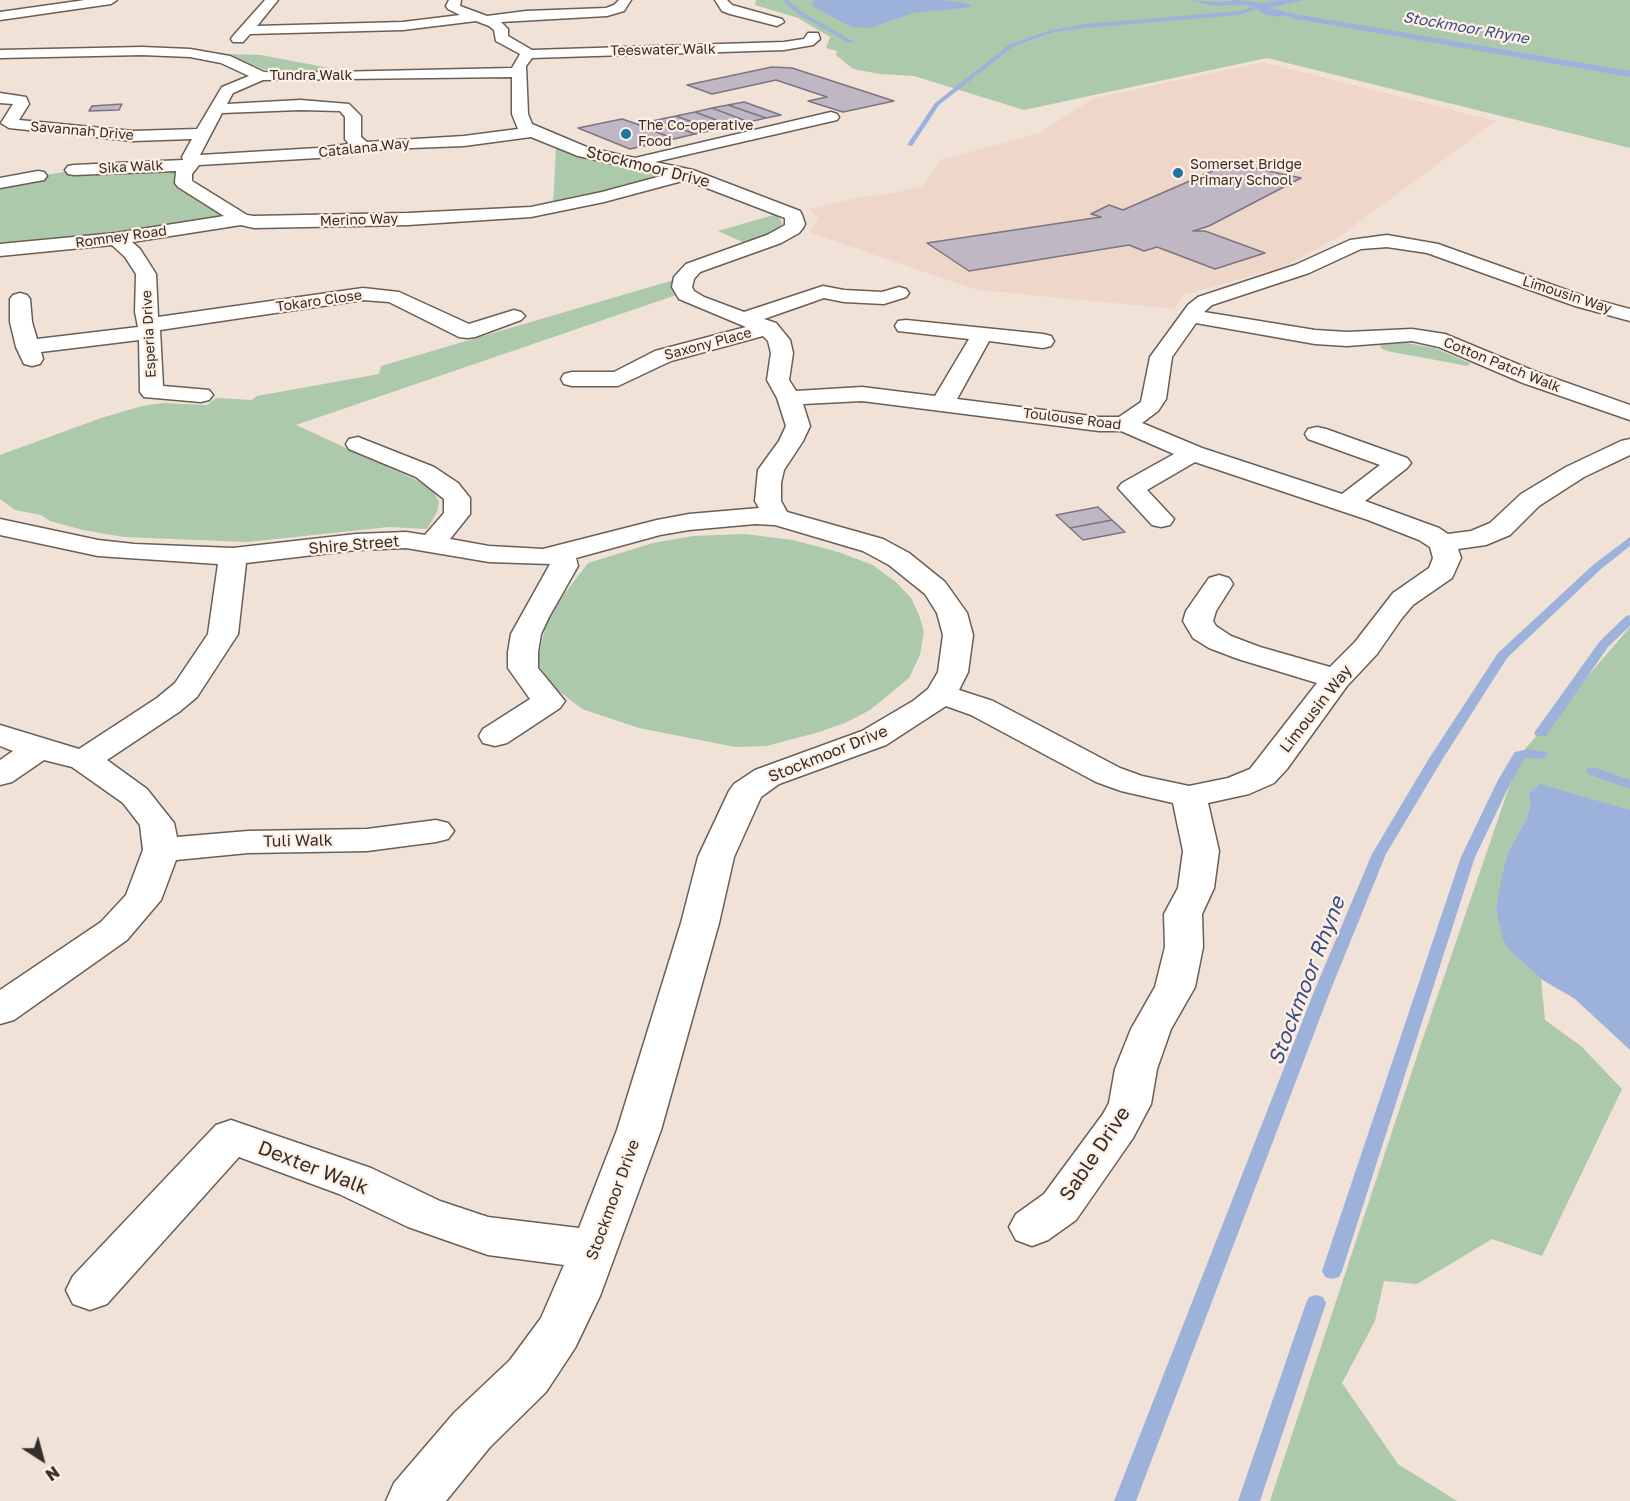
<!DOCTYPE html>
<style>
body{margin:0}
#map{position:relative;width:1630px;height:1501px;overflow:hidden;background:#f1e2d8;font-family:"Golos Text",sans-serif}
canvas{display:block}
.north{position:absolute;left:12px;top:1429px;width:60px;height:60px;-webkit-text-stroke:4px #ffefe5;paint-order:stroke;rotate:144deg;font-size:16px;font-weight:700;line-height:24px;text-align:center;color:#352f2b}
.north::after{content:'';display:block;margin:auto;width:21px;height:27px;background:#352f2b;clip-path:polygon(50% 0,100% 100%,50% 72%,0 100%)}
</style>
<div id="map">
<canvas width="1630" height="1501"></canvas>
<div class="north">N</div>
</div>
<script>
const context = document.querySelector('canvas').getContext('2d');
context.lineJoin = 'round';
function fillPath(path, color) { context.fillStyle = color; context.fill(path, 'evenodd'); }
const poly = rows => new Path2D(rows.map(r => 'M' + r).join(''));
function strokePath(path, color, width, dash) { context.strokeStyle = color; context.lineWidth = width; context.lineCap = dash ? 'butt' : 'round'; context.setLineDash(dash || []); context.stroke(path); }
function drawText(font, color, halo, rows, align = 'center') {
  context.font = font + ' "Golos Text",sans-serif'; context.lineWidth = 4.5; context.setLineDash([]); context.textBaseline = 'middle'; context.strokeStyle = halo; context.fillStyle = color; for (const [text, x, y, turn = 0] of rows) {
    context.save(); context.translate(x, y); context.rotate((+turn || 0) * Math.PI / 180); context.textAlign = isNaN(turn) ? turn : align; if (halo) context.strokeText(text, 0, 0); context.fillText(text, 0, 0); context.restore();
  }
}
const built = poly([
 [1263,62,1496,121,1340,236,1285,266,1184,295,1178,302,1175,309,978,290,810,233,818,217,808,209,861,197,889,194,922,186,940,160,1039,133,1094,98]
]);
const green = poly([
 [756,0,1630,0,1630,148,1267,58,1024,110,914,76,880,74,853,69,836,55,837,51,826,48,830,37,798,18,755,5],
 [229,54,261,55,345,71,481,68,481,70,294,75,271,72,229,56],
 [556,149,655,174,659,177,553,205],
 [187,165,183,174,241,219,0,250,0,183,74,170],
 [777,214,782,223,778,232,747,244,718,231],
 [684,277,685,292,296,425,416,480,433,490,439,502,437,512,427,529,389,527,247,542,124,537,83,530,50,521,41,515,15,510,0,499,0,455,101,418,142,406,163,403,207,405,216,398,252,400,257,396,379,374,381,366],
 [1407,343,1434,348,1470,363,1468,366,1387,351,1382,349,1379,344],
 [744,534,793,540,838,552,873,565,896,582,911,598,919,615,924,632,920,655,909,678,870,710,845,723,816,733,766,746,735,747,639,728,582,709,555,688,537,663,548,615,588,563,653,543,693,536],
 [1630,627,1630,810,1540,785,1528,794,1531,804,1526,820,1508,852,1496,910,1509,950,1541,979,1545,1020,1581,1046,1622,1089,1542,1256,1492,1239,1417,1284,1384,1281,1375,1321,1342,1383,1398,1464,1457,1501,1270,1501,1422,1041,1520,755]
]);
const water = poly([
 [814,0,944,0,971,4,971,7,913,13,870,28,852,27,812,6],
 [1238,0,1263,3,1278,0,1304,0,1269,8,1289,14,1280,17,1264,14,1253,6,1219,2],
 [1301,15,1630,71,1630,77,1291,18],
 [1540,784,1630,810,1630,1050,1575,999,1541,979,1509,950,1503,939,1496,910,1502,876,1508,852,1526,820,1531,804,1528,794]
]);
const stream = poly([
 [782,0,788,0,802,12,854,42,849,43,798,14,782,0],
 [1188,0,1215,2,1246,1,1259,5,1284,0,1264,7,1318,19,1315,21,1281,15,1259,8,1238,15,1085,28,1054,32,1014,46,939,105,912,146,907,145,935,103,1010,44,1051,30,1085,24,1238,11,1253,7,1246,5,1215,6,1188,0],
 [1630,537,1630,546,1601,569,1507,658,1442,760,1386,854,1331,989,1136,1501,1114,1501,1315,989,1372,854,1428,760,1498,653,1593,565,1630,537],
 [1630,615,1630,626,1608,647,1546,736,1536,736,1534,733,1600,641,1626,616,1630,615],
 [1529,749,1546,752,1548,755,1541,759,1525,758,1512,780,1475,857,1342,1271,1339,1277,1332,1279,1325,1277,1322,1271,1461,857,1498,780,1513,755,1515,752,1529,749],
 [1593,767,1630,780,1630,789,1588,774,1586,771,1588,768,1593,767],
 [1316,1295,1323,1297,1326,1303,1260,1501,1238,1501,1306,1303,1309,1297,1316,1295]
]);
const building = poly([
 [772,67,792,68,894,101,843,112,808,101,827,97,776,80,712,94,687,85,772,67],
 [744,102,781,115,766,118,728,105,744,102],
 [122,104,119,110,89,111,92,106,122,104],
 [728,105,766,118,749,122,712,108,728,105],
 [712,108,749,122,732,126,695,112,712,108],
 [695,112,732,126,714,130,676,116,695,112],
 [676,116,714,130,695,134,657,120,676,116],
 [622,119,637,124,674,139,630,149,578,128,622,119],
 [657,120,695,134,674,139,637,124,657,120],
 [1231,163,1301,178,1209,226,1193,231,1205,231,1265,253,1215,269,1157,247,1144,251,1129,245,969,271,927,243,1101,217,1091,214,1109,205,1123,210,1231,163],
 [1098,507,1112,520,1070,528,1056,515,1098,507],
 [1112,520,1125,532,1083,540,1070,528,1112,520]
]);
const minor = poly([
 [85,0,117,0,111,4,0,20,0,12,85,0],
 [265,0,278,0,257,26,403,22,460,15,448,9,446,6,449,0,461,0,460,6,487,16,526,11,606,8,614,5,619,0,631,0,624,11,607,16,501,22,508,29,508,36,532,50,784,42,804,39,808,33,818,33,820,39,813,45,784,50,532,58,526,66,528,114,532,124,589,148,635,158,831,112,837,114,839,117,837,120,655,162,693,170,800,211,802,215,805,224,803,228,799,233,781,243,700,272,694,279,692,287,694,291,704,297,744,312,823,286,844,290,882,292,899,287,906,289,909,293,906,297,884,304,844,302,824,298,764,319,776,323,790,340,793,353,789,380,796,391,862,387,935,396,969,339,898,331,895,326,898,321,906,320,1043,334,1051,336,1054,341,1051,346,1043,348,989,341,957,399,1099,417,1119,417,1141,402,1150,357,1188,305,1198,297,1295,265,1350,240,1387,235,1438,244,1589,298,1630,309,1630,321,1575,306,1427,253,1387,247,1361,249,1309,273,1212,305,1204,312,1315,330,1347,332,1412,329,1445,334,1539,373,1630,405,1630,420,1523,383,1439,347,1412,341,1347,346,1315,344,1196,323,1172,357,1166,399,1158,411,1142,423,1202,448,1342,494,1380,465,1308,439,1305,434,1308,429,1317,427,1326,429,1407,458,1411,463,1407,468,1365,501,1439,528,1448,534,1471,531,1490,523,1521,494,1566,467,1621,441,1630,439,1630,455,1584,477,1539,506,1510,535,1486,545,1458,549,1461,558,1452,578,1413,605,1402,618,1377,654,1347,686,1287,769,1274,783,1249,794,1208,803,1219,851,1214,888,1202,914,1203,947,1195,987,1171,1029,1157,1069,1151,1104,1133,1138,1076,1220,1048,1240,1032,1246,1016,1240,1009,1227,1016,1214,1044,1194,1103,1114,1109,1103,1115,1069,1131,1029,1155,987,1165,947,1164,914,1178,888,1183,851,1173,803,1121,791,1096,782,971,715,946,706,886,745,779,784,761,797,734,857,719,923,661,1130,600,1296,575,1348,546,1392,490,1447,446,1501,386,1501,394,1483,454,1413,510,1360,541,1318,564,1265,488,1255,408,1227,339,1194,239,1157,107,1304,90,1310,73,1304,66,1290,73,1276,216,1125,231,1120,371,1168,440,1201,488,1217,579,1228,617,1130,681,923,698,857,729,791,734,784,755,770,862,731,913,701,928,689,938,672,943,635,937,613,925,594,889,565,863,551,775,525,755,524,689,530,660,535,576,558,578,566,549,617,541,634,538,652,538,668,565,701,560,708,507,743,495,746,483,743,479,736,483,729,530,699,508,668,508,652,511,634,550,564,489,562,406,548,356,550,246,563,238,634,197,697,179,712,107,760,147,789,174,823,177,837,248,831,367,829,436,820,448,823,454,831,448,839,436,842,367,851,248,853,176,860,161,900,127,940,14,1020,0,1024,0,990,101,922,126,895,143,850,140,825,123,803,72,767,44,760,12,782,0,785,0,760,13,751,0,746,0,725,79,749,157,698,175,683,208,634,218,564,98,556,0,535,0,519,98,540,134,544,233,548,356,534,406,532,425,535,444,513,444,499,416,477,349,449,346,444,349,439,358,437,434,467,458,483,470,498,470,514,450,539,489,546,543,549,657,520,689,514,759,508,755,501,758,470,779,441,786,426,777,398,767,380,771,353,768,341,763,336,671,361,618,386,572,386,564,384,561,379,564,374,572,372,614,372,655,351,746,327,679,299,672,287,674,277,686,264,767,235,785,225,785,218,686,180,604,202,531,217,408,225,254,228,241,225,132,242,140,249,156,274,158,317,363,288,399,292,469,324,514,310,521,312,525,316,521,320,475,337,467,338,459,337,389,302,363,300,160,330,163,386,209,390,213,395,209,400,201,402,144,397,140,392,139,340,41,352,43,359,40,364,32,366,24,364,16,347,10,322,10,299,13,295,20,293,27,295,30,299,32,322,37,339,138,327,135,312,136,274,125,257,112,245,0,256,0,244,116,233,224,216,178,187,175,183,176,171,74,175,68,174,65,170,68,166,74,165,183,160,182,157,192,139,133,141,9,128,1,123,13,104,0,103,0,93,26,97,29,104,19,120,133,131,197,129,222,87,249,76,221,63,190,57,142,55,0,58,0,50,142,47,190,49,230,56,264,72,286,73,512,68,519,56,520,54,496,41,494,30,489,26,476,21,403,30,250,34,243,42,233,42,231,39,233,36,265,0],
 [512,77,512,114,518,129,464,136,367,142,361,137,361,116,349,104,300,100,227,104,233,93,263,80,512,77],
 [300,110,340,111,345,117,345,139,349,144,318,148,200,155,222,113,300,110],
 [531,137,578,156,665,175,602,192,531,207,408,213,254,216,247,215,192,181,192,174,199,165,318,158,385,149,464,146,531,137],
 [862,401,1099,431,1121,431,1174,454,1122,483,1118,488,1152,525,1161,527,1170,525,1174,519,1147,490,1195,462,1368,520,1419,540,1430,547,1433,558,1429,568,1393,593,1355,642,1330,667,1260,647,1231,636,1216,626,1213,621,1216,611,1233,584,1229,578,1219,575,1209,578,1186,611,1183,621,1193,638,1209,648,1238,659,1317,683,1250,769,1228,778,1189,786,1142,776,1120,768,993,701,959,690,968,672,973,635,967,613,945,582,909,553,883,539,787,512,781,501,781,483,784,470,803,441,810,426,803,404,862,401],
 [715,0,727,0,732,5,782,19,784,22,777,26,730,14,722,11,715,0],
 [38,171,44,172,47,176,44,180,0,188,0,178,38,171]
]);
const markers = [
 [626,134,6,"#1f72a3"],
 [1178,173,6,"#1f72a3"]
];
const farStreetnames = [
 ["Teeswater Walk",663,50,-1],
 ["Tundra Walk",311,76],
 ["Savannah Drive",82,131,5],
 ["Catalana Way",364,148,-6],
 ["Sika Walk",131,167,-3],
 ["Merino Way",359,220,-2],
 ["Romney Road",121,237,-8],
 ["Limousin Way",1567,295,18],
 ["Tokaro Close",319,301,-8],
 ["Esperia Drive",149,334,-93],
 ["Saxony Place",708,344,-15],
 ["Cotton Patch Walk",1502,365,22],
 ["Toulouse Road",1072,419,7]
];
const farPoinames = [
 ["The Co-operative",638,126],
 ["Food",638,142],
 ["Somerset Bridge",1190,165],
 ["Primary School",1190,181]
];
const farWaternames = [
 ["Stockmoor Rhyne",1466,28,10]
];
const streetNames = [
 ["Stockmoor Drive",648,167,14],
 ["Shire Street",354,545,-5],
 ["Limousin Way",1316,709,-52],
 ["Stockmoor Drive",828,754,-22],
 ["Tuli Walk",298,841,-1],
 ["Stockmoor Drive",613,1200,-70]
];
const nearStreetnames = [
 ["Sable Drive",1095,1154,-56],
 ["Dexter Walk",313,1168,21]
];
const nearWaternames = [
 ["Stockmoor Rhyne",1307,981,-69]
];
fillPath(built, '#eed7c9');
fillPath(green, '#acc9ab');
fillPath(water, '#9cb2db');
fillPath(stream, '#9cb2db');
fillPath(building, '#c0b7c5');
strokePath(building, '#7c7481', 1.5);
strokePath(minor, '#6b5e55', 3);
fillPath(minor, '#fff');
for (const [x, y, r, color] of markers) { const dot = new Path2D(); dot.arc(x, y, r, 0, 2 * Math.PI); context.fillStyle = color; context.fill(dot); strokePath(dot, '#ffefe5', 2); }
drawText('14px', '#352f2b', '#ffefe5', farStreetnames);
drawText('14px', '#352f2b', '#ffefe5', farPoinames, 'left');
drawText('italic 15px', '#355085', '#ffefe5', farWaternames);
drawText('16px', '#352f2b', '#ffefe5', streetNames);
drawText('20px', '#352f2b', '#ffefe5', nearStreetnames);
drawText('italic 21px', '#355085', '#ffefe5', nearWaternames);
</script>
